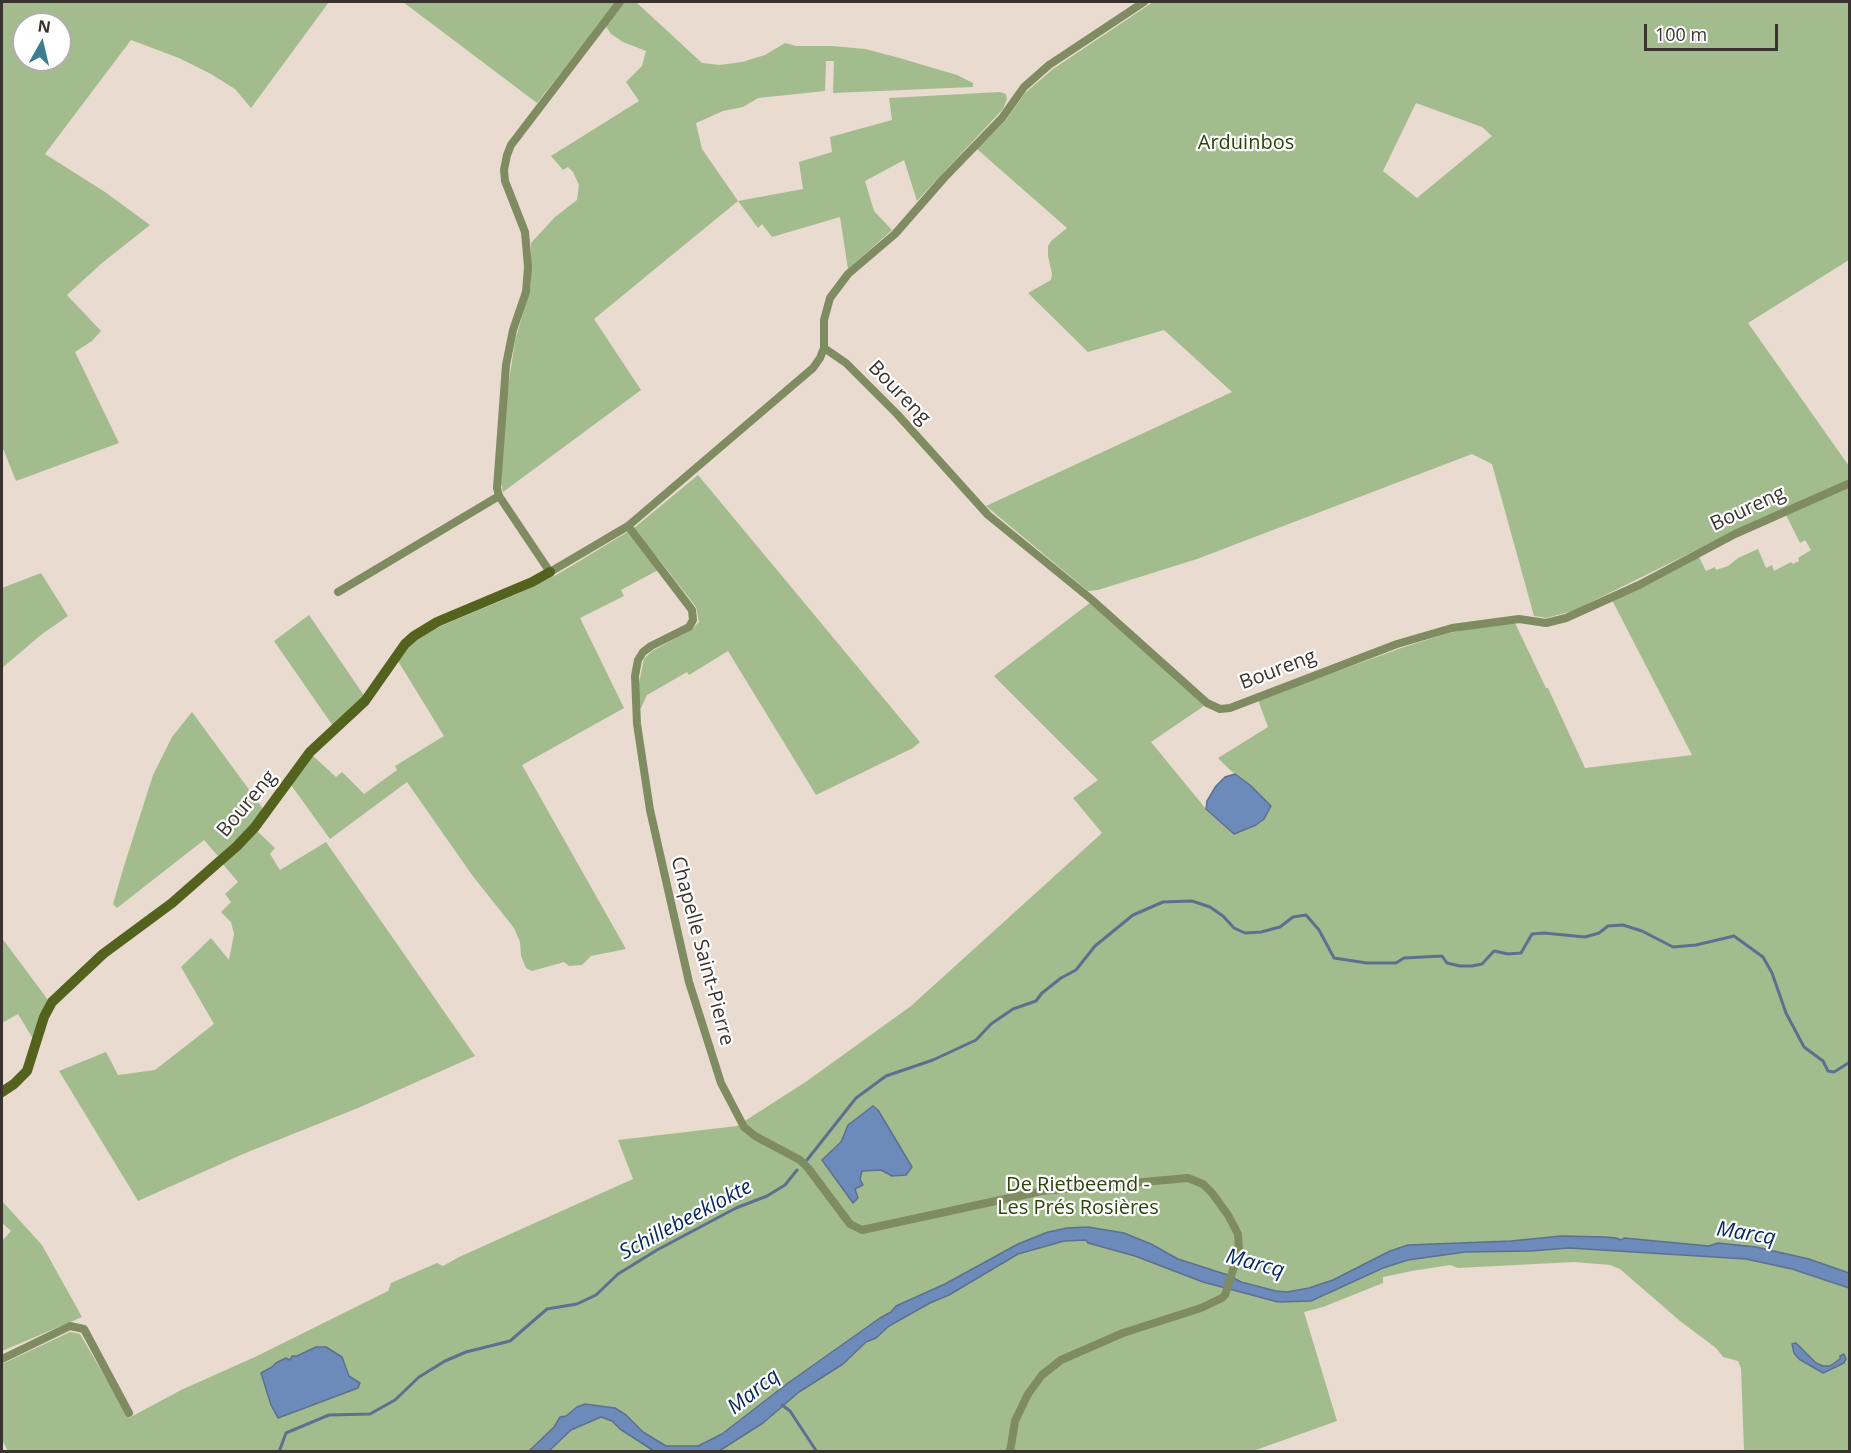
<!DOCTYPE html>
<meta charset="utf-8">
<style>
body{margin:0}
#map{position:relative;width:1851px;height:1453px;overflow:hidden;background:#e9dbcf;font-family:"Open Sans",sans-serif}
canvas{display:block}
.frame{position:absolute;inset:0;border:3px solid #39332f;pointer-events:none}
.north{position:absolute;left:12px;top:12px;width:60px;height:60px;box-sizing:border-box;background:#fff;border:2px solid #b0adac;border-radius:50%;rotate:8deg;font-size:16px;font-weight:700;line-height:24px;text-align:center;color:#39332f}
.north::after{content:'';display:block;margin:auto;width:21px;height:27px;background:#3c7e90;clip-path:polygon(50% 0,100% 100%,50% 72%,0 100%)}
.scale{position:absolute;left:1644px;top:24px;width:134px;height:27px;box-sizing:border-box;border:3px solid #39332f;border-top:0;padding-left:8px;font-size:18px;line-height:21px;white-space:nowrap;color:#39332f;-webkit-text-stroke:4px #fff;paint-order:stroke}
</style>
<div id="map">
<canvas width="1851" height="1453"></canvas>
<div class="frame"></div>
<div class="north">N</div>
<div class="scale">100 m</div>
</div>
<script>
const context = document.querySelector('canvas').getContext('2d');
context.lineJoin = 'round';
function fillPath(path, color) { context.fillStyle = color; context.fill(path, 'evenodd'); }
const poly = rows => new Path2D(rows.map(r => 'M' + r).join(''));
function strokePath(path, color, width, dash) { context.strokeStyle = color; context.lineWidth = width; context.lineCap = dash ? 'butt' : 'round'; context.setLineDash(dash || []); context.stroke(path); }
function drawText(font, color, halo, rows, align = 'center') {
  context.font = font + ' "Open Sans",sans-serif'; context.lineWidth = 4.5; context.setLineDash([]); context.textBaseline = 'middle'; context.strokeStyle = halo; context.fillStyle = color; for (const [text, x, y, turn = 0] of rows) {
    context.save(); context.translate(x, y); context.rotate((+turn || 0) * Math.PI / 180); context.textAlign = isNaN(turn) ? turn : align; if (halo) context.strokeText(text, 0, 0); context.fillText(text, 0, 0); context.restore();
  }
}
const green = poly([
 [2,2,329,2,251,108,235,89,211,74,179,58,131,40,45,154,105,192,150,225,102,263,67,295,101,331,92,341,75,352,119,443,16,481,2,446],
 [24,24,60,24,60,60,24,60],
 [403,2,616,2,537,103],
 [624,2,636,2,702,63,720,65,742,62,765,55,785,43,796,46,832,46,865,49,896,57,957,75,973,83,973,87,833,93,834,61,826,61,825,91,758,98,743,107,723,111,696,123,702,149,738,201,803,189,799,162,832,152,830,137,892,120,889,98,1000,92,1006,94,1007,99,1003,109,917,201,904,160,865,181,874,211,892,230,848,269,840,217,772,237,762,224,758,228,738,201,594,319,641,390,503,492,501,483,507,394,515,341,531,285,531,243,555,217,577,200,579,185,573,172,568,167,563,170,551,156,639,101,626,82,642,66,646,51,623,42,611,34,605,25],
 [1153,2,1849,2,1849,260,1748,323,1849,466,1849,479,1749,524,1573,611,1546,618,1534,616,1492,464,1472,454,1197,559,1098,590,1088,591,986,506,1232,392,1164,330,1088,352,1028,293,1051,280,1052,274,1048,256,1048,246,1051,241,1067,228,977,149,1006,120,1025,93,1053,69],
 [1416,103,1482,127,1492,136,1417,198,1383,171],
 [698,475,920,742,913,748,816,795,728,651,689,675,687,672,647,695,641,708,639,708,639,683,644,659,652,651,691,630,699,622,696,607,657,557,652,560,660,569,621,590,624,596,580,618,624,708,522,765,626,949,591,956,582,965,569,966,564,962,532,971,526,968,521,956,520,942,514,928,472,875,407,782,330,839,291,785,312,755,336,777,342,772,364,794,397,770,395,766,444,736,398,661,409,646,427,632,517,594,558,574,634,528],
 [1849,485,1849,1451,1744,1451,1741,1368,1738,1361,1723,1357,1716,1348,1680,1321,1620,1269,1610,1265,1574,1262,1458,1268,1450,1265,1412,1271,1383,1277,1383,1283,1323,1307,1304,1312,1337,1421,1253,1451,8,1451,2,1440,2,1364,70,1332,80,1334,129,1418,181,1390,255,1357,388,1291,391,1283,437,1263,443,1266,459,1257,633,1179,618,1140,737,1126,807,1081,911,1006,1102,833,1073,798,1098,780,994,676,1091,602,1203,704,1204,706,1151,742,1206,809,1234,834,1241,832,1271,806,1250,785,1230,770,1218,758,1268,727,1258,700,1404,647,1449,633,1489,625,1515,623,1546,688,1548,688,1585,768,1692,755,1612,600,1698,555,1706,571,1715,567,1716,570,1728,566,1738,558,1758,549,1766,568,1772,565,1774,571,1791,562,1793,564,1799,561,1798,558,1811,550,1805,540,1800,543,1786,515],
 [41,573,68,616,42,634,2,668,2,588],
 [309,615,365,697,333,726,274,641],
 [192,712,264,810,252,826,218,856,204,840,117,908,113,904,124,866,153,775,172,737],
 [257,831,275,848,270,854,280,870,326,842,475,1056,358,1108,243,1154,138,1201,59,1071,106,1052,118,1075,155,1070,214,1024,181,967,211,938,229,960,234,934,231,922,221,912,231,902,225,894,238,882,222,863],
 [2,938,48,1000,35,1042,18,1014,2,1023],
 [2,1201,42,1245,82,1317,2,1351,2,1241,11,1231,2,1223]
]);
const water = poly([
 [1235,774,1250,785,1271,806,1264,819,1256,825,1234,834,1206,809,1207,801,1216,786,1225,777,1235,774],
 [873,1106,878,1110,912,1167,906,1175,892,1176,881,1170,862,1171,860,1179,863,1185,855,1189,858,1198,853,1203,822,1160,841,1142,848,1125,873,1106],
 [1088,1227,1124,1233,1151,1244,1178,1259,1228,1275,1241,1282,1276,1291,1287,1292,1309,1288,1333,1280,1390,1251,1408,1245,1511,1241,1561,1236,1606,1237,1616,1238,1621,1240,1624,1238,1709,1246,1718,1243,1756,1247,1809,1259,1849,1273,1849,1288,1792,1269,1746,1259,1569,1248,1531,1251,1465,1252,1408,1260,1383,1268,1311,1301,1278,1302,1203,1282,1135,1256,1088,1243,1086,1240,1064,1241,1018,1254,949,1295,930,1303,889,1326,876,1338,866,1342,843,1364,799,1392,763,1423,719,1451,654,1451,620,1429,612,1421,601,1417,571,1430,549,1451,528,1452,554,1427,560,1417,566,1416,577,1407,585,1404,615,1408,626,1415,643,1432,666,1446,698,1446,722,1434,788,1383,880,1318,891,1312,896,1306,945,1284,1018,1244,1048,1232,1067,1228,1088,1227],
 [1796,1343,1816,1363,1823,1366,1830,1366,1840,1359,1840,1356,1844,1354,1846,1359,1844,1363,1823,1373,1799,1359,1794,1353,1792,1344,1796,1343],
 [316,1347,326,1347,342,1357,349,1376,360,1383,358,1388,278,1418,271,1405,261,1373,272,1367,276,1363,286,1358,290,1360,292,1356,297,1356,316,1347]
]);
const stream = poly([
 [807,1160,856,1098,886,1076,933,1060,976,1040,991,1024,1013,1009,1036,1001,1042,993,1061,978,1076,970,1095,946,1133,915,1163,902,1192,901,1210,907,1223,916,1234,928,1245,933,1261,932,1280,927,1293,917,1306,915,1319,930,1334,958,1367,963,1396,963,1404,958,1442,956,1447,963,1460,966,1472,966,1482,964,1494,951,1508,954,1521,953,1532,934,1544,933,1585,937,1599,933,1608,926,1623,925,1642,931,1673,947,1696,945,1734,936,1763,957,1772,973,1786,1013,1804,1047,1823,1061,1828,1071,1834,1072,1850,1062],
 [782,1405,790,1411,817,1452],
 [279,1452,286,1433,329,1415,370,1414,395,1400,419,1377,445,1361,466,1352,510,1341,547,1309,577,1304,596,1295,618,1274,657,1250,736,1208,767,1196,785,1185,797,1170]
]);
const street = poly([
 [620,2,511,145,507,155,504,170,505,181,525,232,528,267,526,292,513,330,506,365,497,488,499,496,550,572,628,526,813,368,820,358,824,348,824,320,830,298,848,274,895,234,944,178,1002,118,1024,87,1049,65,1144,2],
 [824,348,846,363,897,414,988,515,1091,599,1207,703,1220,709,1230,708,1397,644,1452,628,1519,619,1546,623,1566,618,1639,585,1735,534,1850,483],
 [628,526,692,610,693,620,689,627,651,646,643,652,638,660,635,676,637,724,650,810,689,982,721,1083,744,1127,755,1136,800,1160,808,1168,850,1224,862,1230,1042,1191,1188,1178,1203,1184,1212,1193,1228,1215,1238,1234,1239,1251,1225,1295,1222,1298,1201,1308,1123,1333,1061,1360,1042,1375,1028,1394,1015,1421,1010,1452],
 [338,592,499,496],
 [2,1359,70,1326,84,1329,129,1413]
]);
const secondary = poly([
 [2,1092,14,1084,27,1071,44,1017,52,1002,103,954,172,903,237,846,255,827,310,752,365,701,405,644,414,636,437,622,532,582,550,572]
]);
const parkNames = [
 ["Arduinbos",1246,143],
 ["De Rietbeemd -",1078,1185],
 ["Les Prés Rosières",1078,1208]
];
const streetNames = [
 ["Boureng",899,393,46],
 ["Boureng",1748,509,-25],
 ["Boureng",1278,670,-21],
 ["Boureng",247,804,-50],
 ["Chapelle Saint-Pierre",702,951,75]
];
const waterNames = [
 ["Schillebeeklokte",686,1220,-28],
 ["Marcq",1746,1234,9],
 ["Marcq",1255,1264,15],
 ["Marcq",754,1392,-38]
];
fillPath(green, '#a3bc8e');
fillPath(water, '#6c8aba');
strokePath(water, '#5d7090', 1.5);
strokePath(stream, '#5d7090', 3);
strokePath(street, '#7f8b60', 8);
strokePath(secondary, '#53631d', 10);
drawText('20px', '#2b440a', '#fff', parkNames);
drawText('20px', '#39332f', '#fff', streetNames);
drawText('italic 21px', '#032761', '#fff', waterNames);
</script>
